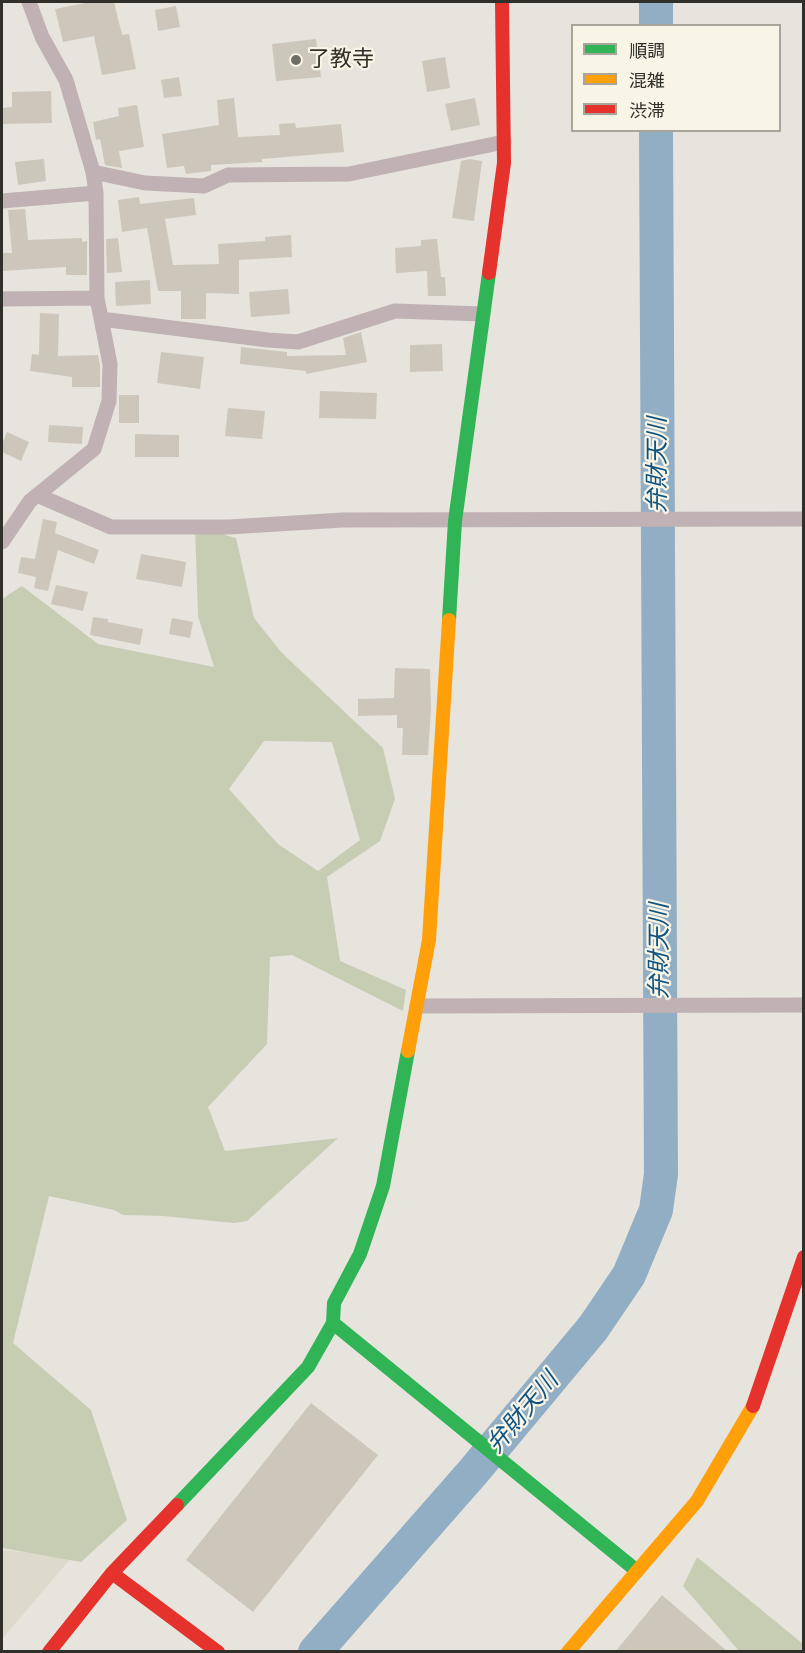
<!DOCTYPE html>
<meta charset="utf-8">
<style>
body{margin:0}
#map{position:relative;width:805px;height:1653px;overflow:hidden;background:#e6e4dd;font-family:Figtree,"Noto Sans JP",sans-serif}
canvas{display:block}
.frame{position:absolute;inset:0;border:3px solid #302f29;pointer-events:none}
.legend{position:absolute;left:571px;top:24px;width:210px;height:108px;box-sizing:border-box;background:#f8f4e6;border:2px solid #a8a59a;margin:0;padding:8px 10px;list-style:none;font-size:18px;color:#302f29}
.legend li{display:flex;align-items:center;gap:12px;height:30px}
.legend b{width:30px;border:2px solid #a8a59a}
</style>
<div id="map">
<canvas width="805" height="1653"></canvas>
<div class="frame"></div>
<ul class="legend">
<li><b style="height:8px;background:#30b455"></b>順調</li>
<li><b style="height:8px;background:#ff9f0a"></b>混雑</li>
<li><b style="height:8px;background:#e5322d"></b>渋滞</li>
</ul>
</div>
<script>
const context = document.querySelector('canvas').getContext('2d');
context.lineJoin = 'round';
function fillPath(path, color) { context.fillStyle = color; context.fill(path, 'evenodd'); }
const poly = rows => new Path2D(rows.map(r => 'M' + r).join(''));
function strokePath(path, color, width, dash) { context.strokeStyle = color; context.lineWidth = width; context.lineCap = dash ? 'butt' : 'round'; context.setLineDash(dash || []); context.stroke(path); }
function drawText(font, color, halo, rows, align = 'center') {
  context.font = font + ' Figtree,"Noto Sans JP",sans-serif'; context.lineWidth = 4.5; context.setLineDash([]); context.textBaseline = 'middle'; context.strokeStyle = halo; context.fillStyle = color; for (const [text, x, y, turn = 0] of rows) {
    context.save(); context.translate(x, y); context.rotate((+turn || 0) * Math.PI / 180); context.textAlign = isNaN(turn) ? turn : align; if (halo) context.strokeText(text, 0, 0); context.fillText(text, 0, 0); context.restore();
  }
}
const built = poly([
 [2,1550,72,1557,2,1639]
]);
const green = poly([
 [195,527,236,538,254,618,282,653,383,748,395,799,380,841,327,877,340,961,406,990,403,1011,292,955,270,957,267,1044,208,1107,225,1151,338,1138,247,1221,234,1223,163,1216,123,1215,114,1210,49,1196,13,1343,91,1410,127,1520,81,1562,2,1548,2,599,22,586,98,644,214,667,198,616],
 [264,741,332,742,360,840,318,871,278,844,229,789],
 [697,1557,803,1644,803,1651,739,1651,683,1586]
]);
const river = poly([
 [656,26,656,2],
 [315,1652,473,1472,593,1328,629,1275,656,1210,661,1174,656,130]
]);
const building = poly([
 [90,2,114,2,122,35,129,34,136,69,102,75,94,36,63,42,55,9],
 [176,6,180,27,158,31,155,10],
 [316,39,321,77,276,81,272,44],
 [445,57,450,88,427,92,422,61],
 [179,77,182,96,164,98,161,80],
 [51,91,52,123,2,124,2,108,12,107,12,92],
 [234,98,238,137,280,135,279,124,295,123,296,128,341,124,344,152,262,159,262,162,211,165,211,171,186,174,184,166,167,168,162,134,219,125,217,100],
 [475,98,480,125,451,131,445,104],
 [137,105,144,147,119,151,122,168,105,165,100,139,96,140,93,122,119,116,118,108],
 [44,159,46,181,18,185,15,162],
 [470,159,482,161,474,221,452,218,461,161],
 [139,197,140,204,194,198,196,215,165,219,173,265,219,264,218,244,265,241,265,237,291,235,292,257,239,260,239,294,206,293,206,319,181,319,181,291,158,291,147,228,122,232,118,200],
 [25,209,28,240,82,238,82,242,87,241,87,275,66,275,66,267,2,271,2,253,12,253,8,210],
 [118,238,122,272,107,273,106,239],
 [437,239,441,277,445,277,446,296,428,296,427,271,396,273,395,248,421,246,421,240],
 [150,280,151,304,116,306,115,282],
 [288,289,290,314,251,317,249,292],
 [40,313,59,314,58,356,98,355,100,365,100,387,72,387,72,377,30,371,32,354,39,355],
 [361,332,367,362,306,374,306,371,240,364,241,347,287,352,287,356,346,355,343,338],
 [442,344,443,371,410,372,410,345],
 [161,352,204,357,200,389,157,383],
 [320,391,377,393,376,419,319,418],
 [119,395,139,395,139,423,119,423],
 [228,408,265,411,262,439,225,436],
 [49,425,83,427,82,444,48,442],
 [7,432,29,442,21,461,2,452,2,444],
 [135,434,179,435,179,457,135,457],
 [43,519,57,522,55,533,99,550,94,564,58,550,48,591,34,588,36,577,18,573,21,557,35,559],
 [141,554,186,562,182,587,136,579],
 [56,585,88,592,83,611,51,604],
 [93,617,108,619,108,622,143,629,140,645,90,635],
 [172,618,193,622,190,638,169,634],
 [395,668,430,669,431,709,428,755,402,755,403,728,397,728,397,715,358,716,358,699,394,698],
 [311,1403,378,1455,253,1612,186,1560],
 [662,1595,728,1652,615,1652]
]);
const street = poly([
 [93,172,145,183,204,186,228,175,349,174,504,142],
 [2,201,96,193],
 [2,299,97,298],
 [101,319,268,340,298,342,395,311,483,314],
 [37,495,111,527,229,527,343,520,804,519],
 [2,542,30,501,94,449,109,401,110,364,97,298,96,193,93,172,66,80,42,37,29,2],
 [417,1006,804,1005]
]);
const fast = poly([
 [449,620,455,521,489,273],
 [333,1323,637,1571],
 [177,1505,308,1367,333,1323,334,1303,360,1254,383,1186,408,1051]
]);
const slow = poly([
 [408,1051,429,940,449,620],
 [568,1652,697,1501,753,1406]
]);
const jam = poly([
 [489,273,504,163,502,2],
 [753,1406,804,1257],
 [112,1573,218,1652],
 [49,1652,112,1573,177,1505]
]);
const markers = [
 [296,60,6,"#706e68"]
];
const poiNames = [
 ["了教寺",308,60]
];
const waterNames = [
 ["弁財天川",658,465,-90],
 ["弁財天川",660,951,-90],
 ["弁財天川",523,1413,-50]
];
fillPath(built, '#dedacb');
fillPath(green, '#c7cdb3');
strokePath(river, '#92aec4', 34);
fillPath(building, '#cdc7bb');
strokePath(street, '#c0b2b4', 15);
strokePath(fast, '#30b455', 14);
strokePath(slow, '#ff9f0a', 14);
strokePath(jam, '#e5322d', 14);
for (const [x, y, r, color] of markers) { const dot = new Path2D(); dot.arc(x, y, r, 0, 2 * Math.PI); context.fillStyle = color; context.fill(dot); strokePath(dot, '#f8f4e6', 2); }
drawText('22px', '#302f29', '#f8f4e6', poiNames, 'left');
drawText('italic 24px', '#0f5481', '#f8f4e6', waterNames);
</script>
